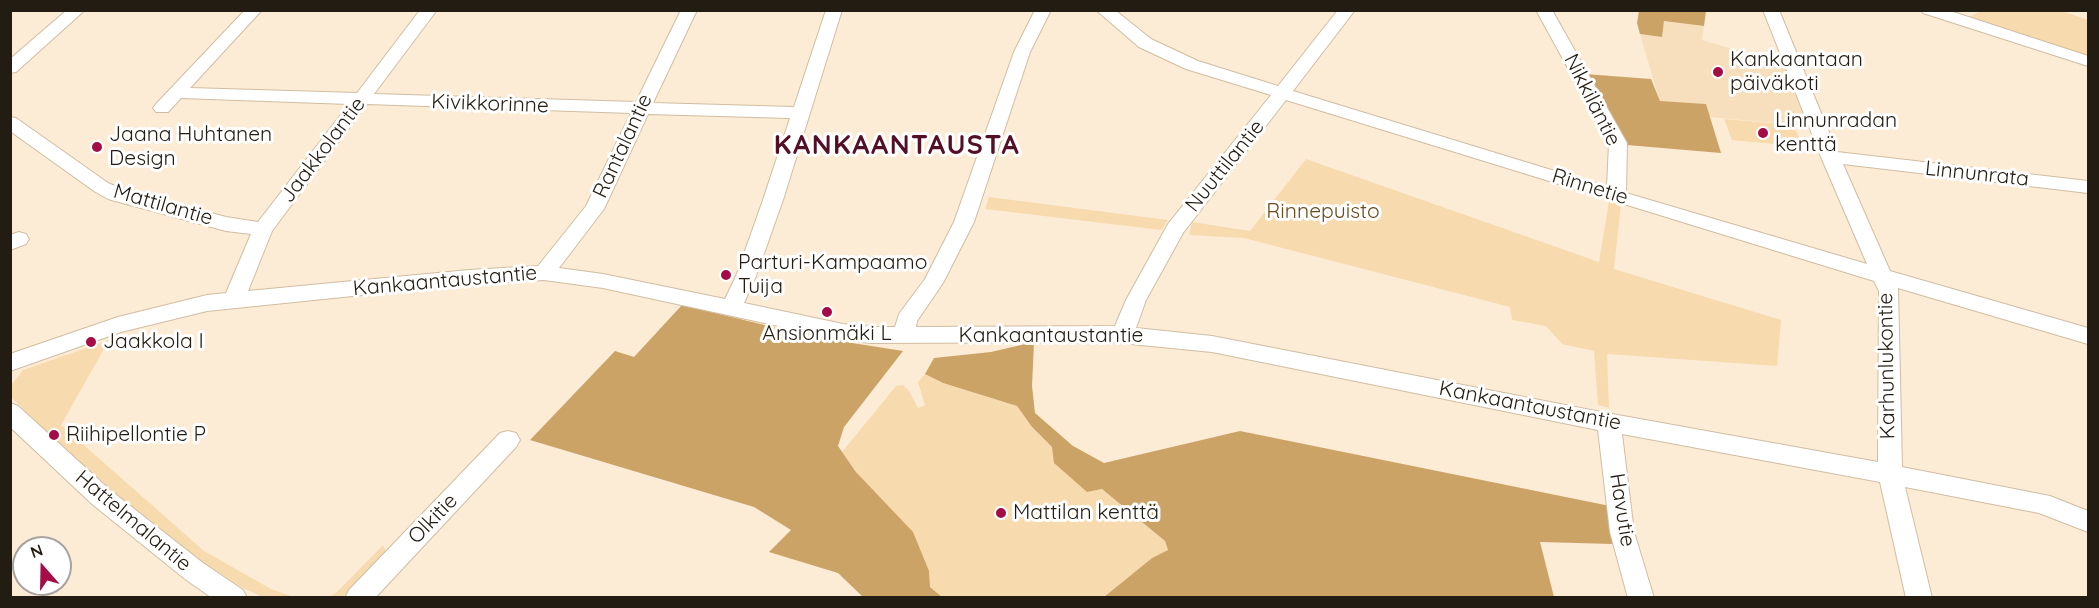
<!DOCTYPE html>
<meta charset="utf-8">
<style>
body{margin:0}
#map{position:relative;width:2099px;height:608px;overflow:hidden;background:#fcecd6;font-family:Quicksand,sans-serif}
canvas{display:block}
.frame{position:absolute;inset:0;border:12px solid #231c12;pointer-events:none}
.north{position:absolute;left:12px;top:536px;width:60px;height:60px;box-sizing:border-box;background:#fff;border:2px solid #a7a4a0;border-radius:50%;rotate:340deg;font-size:16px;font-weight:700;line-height:24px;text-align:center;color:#231c12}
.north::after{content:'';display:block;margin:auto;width:21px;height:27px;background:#a40c48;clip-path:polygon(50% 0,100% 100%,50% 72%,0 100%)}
</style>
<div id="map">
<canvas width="2099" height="608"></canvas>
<div class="frame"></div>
<div class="north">N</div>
</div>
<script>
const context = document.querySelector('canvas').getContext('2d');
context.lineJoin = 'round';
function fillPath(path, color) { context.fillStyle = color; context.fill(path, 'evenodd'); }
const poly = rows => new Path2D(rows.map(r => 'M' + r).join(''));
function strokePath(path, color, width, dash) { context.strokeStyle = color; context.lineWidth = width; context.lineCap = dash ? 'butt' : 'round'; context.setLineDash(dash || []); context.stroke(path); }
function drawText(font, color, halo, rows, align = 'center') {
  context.font = font + ' Quicksand,sans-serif'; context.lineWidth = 6; context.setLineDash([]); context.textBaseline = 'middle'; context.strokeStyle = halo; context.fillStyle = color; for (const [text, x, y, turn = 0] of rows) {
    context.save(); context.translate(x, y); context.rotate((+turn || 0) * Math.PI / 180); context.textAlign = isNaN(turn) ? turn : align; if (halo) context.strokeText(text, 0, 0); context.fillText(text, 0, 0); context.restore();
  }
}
const built = poly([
 [1664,21,1704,26,1702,40,1784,64,1810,126,1709,117,1705,104,1660,102,1640,34,1662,37]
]);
const green = poly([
 [1981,11,2062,11,2088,20,2088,57,1966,18],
 [1724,119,1793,125,1804,147,1732,140],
 [1306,159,1599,262,1609,201,1621,204,1614,269,1781,320,1777,366,1607,354,1609,408,1598,405,1594,351,1562,344,1546,326,1512,320,1510,307,1244,238,1189,235,1192,222,1250,231],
 [989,197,1168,220,1161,230,985,209],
 [109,340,61,425,204,551,271,589,294,597,263,597,243,588,176,546,75,460,11,397,11,385,23,370],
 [925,374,943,383,1017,406,1032,427,1052,447,1087,492,1102,489,1165,541,1168,550,1152,558,1104,597,942,597,930,587,929,571,842,452,896,386,903,385,909,391,918,408,925,405,918,382],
 [383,545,386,552,343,597,327,598,337,592]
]);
const forest = poly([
 [1639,11,1639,10,1706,11,1704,26,1664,21,1662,37,1640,34,1637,23],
 [1585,74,1651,79,1660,101,1706,104,1721,153,1627,145],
 [682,305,814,337,903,351,844,427,838,446,856,472,913,532,929,571,930,587,942,597,863,597,838,573,769,552,791,530,754,507,530,440,615,351,634,357],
 [1034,342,1032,386,1035,413,1073,446,1104,463,1240,431,1610,506,1612,544,1540,542,1554,597,1104,597,1152,558,1168,550,1165,541,1102,489,1087,492,1054,463,1052,447,1032,427,1017,406,943,383,925,374,934,358,991,352]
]);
const minor = poly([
 [67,10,85,10,16,72,10,73,10,59,67,10],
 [245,10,262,10,190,88,357,93,420,10,437,10,374,94,636,102,681,10,697,10,653,103,794,107,826,10,842,10,783,200,756,276,744,303,843,324,871,327,895,327,899,314,925,279,954,222,1014,52,1035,10,1051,10,1030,52,974,222,943,283,917,321,916,327,1115,326,1126,300,1168,224,1271,95,1186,69,1139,47,1096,10,1115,10,1151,39,1198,61,1278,86,1338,10,1355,10,1293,91,1607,187,1609,143,1536,10,1552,10,1627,143,1626,193,1867,264,1821,157,1763,10,1779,10,1837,152,2088,181,2088,193,1843,164,1890,271,2088,328,2088,344,1898,288,1902,467,2050,496,2088,511,2088,532,2039,513,1905,487,1932,598,1906,598,1880,482,1622,434,1634,532,1654,598,1628,598,1610,532,1598,430,1212,352,1110,342,871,343,843,340,603,288,544,280,469,284,207,311,121,332,10,371,10,354,118,317,207,295,226,293,251,234,226,231,108,199,94,191,10,131,10,117,16,118,108,183,122,189,226,217,258,222,349,104,181,98,168,112,156,112,153,108,156,104,245,10],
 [1286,100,1874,281,1879,291,1878,462,1601,412,1212,336,1136,328,1146,300,1183,233,1286,100],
 [367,104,631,113,586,206,538,266,469,270,248,291,272,231,367,104],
 [648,114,790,118,763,200,736,276,725,299,603,274,559,268,604,209,648,114],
 [1921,10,1947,10,2088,56,2088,66,1923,13,1921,10],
 [19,232,26,234,29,239,26,244,10,250,10,235,19,232],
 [10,403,18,406,110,490,203,563,243,590,247,598,212,598,185,579,92,504,10,427,10,403],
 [508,431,516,433,520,440,516,447,375,598,345,598,349,590,500,433,508,431]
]);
const markers = [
 [1718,72,6,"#a40c48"],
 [1763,133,6,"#a40c48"],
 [97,147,6,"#a40c48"],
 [726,275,6,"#a40c48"],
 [827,312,6,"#a40c48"],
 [91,342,6,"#a40c48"],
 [54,435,6,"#a40c48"],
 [1001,513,6,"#a40c48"]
];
const poiNames = [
 ["Kankaantaan",1730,60],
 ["päiväkoti",1730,84],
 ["Linnunradan",1775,121],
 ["kenttä",1775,145],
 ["Jaana Huhtanen",109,135],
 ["Design",109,159],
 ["Parturi-Kampaamo",738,263],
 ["Tuija",738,287],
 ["Ansionmäki L",827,334,"center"],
 ["Jaakkola I",103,342],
 ["Riihipellontie P",66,435],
 ["Mattilan kenttä",1013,513]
];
const streetNames = [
 ["Nikkiläntie",1592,100,63],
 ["Kivikkorinne",490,104,2],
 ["Rantalantie",623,146,-65],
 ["Jaakkolantie",323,150,-53],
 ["Nuuttilantie",1225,166,-51],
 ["Linnunrata",1977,174,6],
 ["Rinnetie",1590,187,17],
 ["Mattilantie",163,205,16],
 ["Kankaantaustantie",445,281,-5],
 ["Kankaantaustantie",1051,336],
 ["Karhunlukontie",1887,366,-91],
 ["Kankaantaustantie",1530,406,11],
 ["Havutie",1622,510,81],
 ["Olkitie",433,519,-46],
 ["Hattelmalantie",133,521,40]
];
const parkNames = [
 ["Rinnepuisto",1323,212]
];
const districtNames = [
 ["KANKAANTAUSTA",897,146]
];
fillPath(built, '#f7debc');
fillPath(green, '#f8daaf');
fillPath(forest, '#cca366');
strokePath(minor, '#d0bda2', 2);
fillPath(minor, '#fff');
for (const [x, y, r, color] of markers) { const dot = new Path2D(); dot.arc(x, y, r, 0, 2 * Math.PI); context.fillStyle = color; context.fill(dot); strokePath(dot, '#fff', 2); }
drawText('21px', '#231c12', '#fff', poiNames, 'left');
drawText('21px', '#231c12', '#fff', streetNames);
drawText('21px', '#6a4d1f', '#fff', parkNames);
context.letterSpacing = '1.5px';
drawText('bold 27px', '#530f25', '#fff', districtNames);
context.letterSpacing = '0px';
</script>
